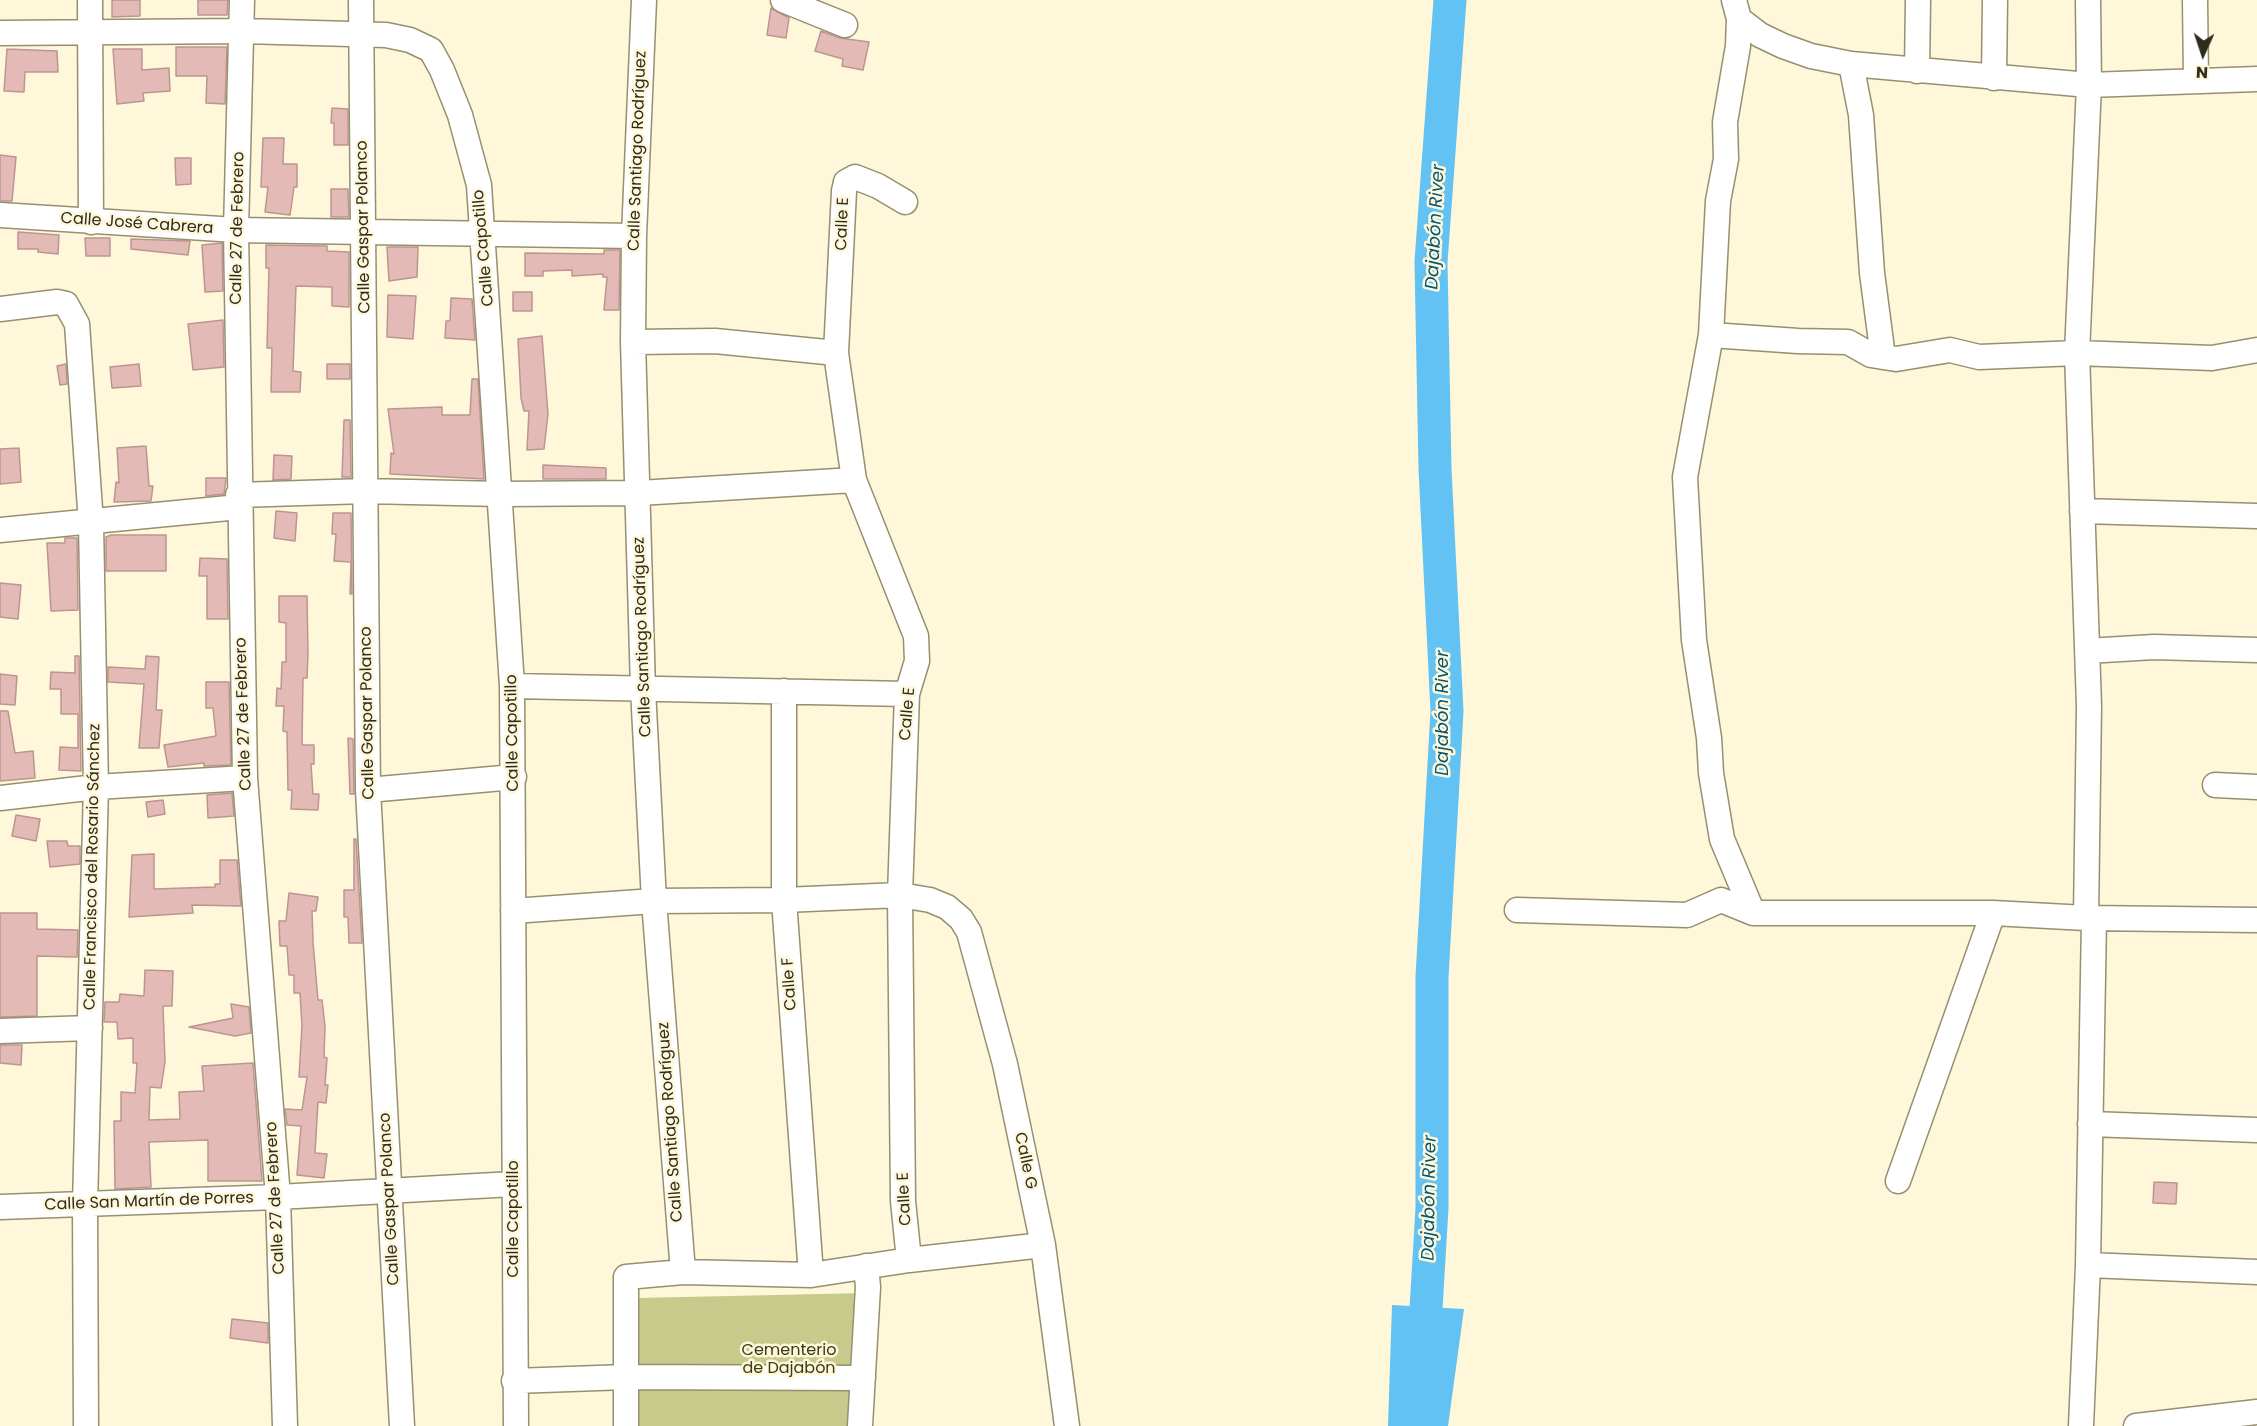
<!DOCTYPE html>
<meta charset="utf-8">
<style>
body{margin:0}
#map{position:relative;width:2257px;height:1426px;overflow:hidden;background:#fef7da;font-family:Poppins,sans-serif}
canvas{display:block}
.north{position:absolute;left:2173px;top:24px;width:60px;height:60px;-webkit-text-stroke:4px #fef7da;paint-order:stroke;rotate:183deg;font-size:16px;font-weight:700;line-height:24px;text-align:center;color:#2f2b1d}
.north::after{content:'';display:block;margin:auto;width:21px;height:27px;background:#2f2b1d;clip-path:polygon(50% 0,100% 100%,50% 72%,0 100%)}
</style>
<div id="map">
<canvas width="2257" height="1426"></canvas>
<div class="north">N</div>
</div>
<script>
const context = document.querySelector('canvas').getContext('2d');
context.lineJoin = 'round';
function fillPath(path, color) { context.fillStyle = color; context.fill(path, 'evenodd'); }
const poly = rows => new Path2D(rows.map(r => 'M' + r).join(''));
function strokePath(path, color, width, dash) { context.strokeStyle = color; context.lineWidth = width; context.lineCap = dash ? 'butt' : 'round'; context.setLineDash(dash || []); context.stroke(path); }
function drawText(font, color, halo, rows, align = 'center') {
  context.font = font + ' Poppins,sans-serif'; context.lineWidth = 5; context.setLineDash([]); context.textBaseline = 'middle'; context.strokeStyle = halo; context.fillStyle = color; for (const [text, x, y, turn = 0] of rows) {
    context.save(); context.translate(x, y); context.rotate((+turn || 0) * Math.PI / 180); context.textAlign = isNaN(turn) ? turn : align; if (halo) context.strokeText(text, 0, 0); context.fillText(text, 0, 0); context.restore();
  }
}
const green = poly([
 [867,1293,860,1426,637,1426,638,1298]
]);
const water = poly([
 [1392,1305,1464,1309,1448,1426,1388,1426]
]);
const river = poly([
 [1419,1426,1432,1208,1432,977,1447,711,1435,469,1431,262,1450,0]
]);
const building = poly([
 [112,0,140,0,140,16,112,17,112,0],
 [198,0,228,0,227,15,198,15,198,0],
 [771,8,789,18,786,38,767,35,771,8],
 [821,31,840,38,869,42,863,70,842,66,843,59,815,51,821,31],
 [176,47,227,47,225,104,206,103,207,76,176,76,176,47],
 [7,49,57,51,58,72,25,72,24,92,4,91,7,49],
 [113,49,142,49,142,70,169,68,170,91,143,93,144,101,117,104,113,49],
 [332,108,348,109,348,145,334,145,334,123,331,123,332,108],
 [263,138,284,138,283,164,297,164,297,187,294,187,290,215,265,212,268,187,261,187,263,138],
 [0,155,16,157,12,201,0,201,0,155],
 [175,158,191,158,191,184,176,185,175,158],
 [331,189,348,189,349,217,331,217,331,189],
 [18,232,59,235,58,254,38,252,38,249,18,249,18,232],
 [85,238,110,238,110,256,86,256,85,238],
 [131,239,190,241,188,255,131,249,131,239],
 [222,243,223,291,205,292,202,245,222,243],
 [266,245,327,246,327,251,349,252,349,307,332,306,332,287,296,286,293,371,301,372,300,392,271,392,272,348,267,348,269,268,266,268,266,245],
 [387,247,418,247,417,277,389,281,387,247],
 [604,250,620,250,619,310,604,310,607,277,603,277,603,274,572,276,572,270,543,271,543,276,525,276,525,253,604,254,604,250],
 [513,292,532,292,532,311,513,311,513,292],
 [388,295,416,296,413,339,387,337,388,295],
 [451,298,472,299,475,340,445,338,446,321,450,321,451,298],
 [223,320,224,367,193,370,188,324,223,320],
 [542,336,548,414,544,449,527,450,529,411,524,411,521,398,518,339,542,336],
 [66,364,67,384,60,385,57,366,66,364],
 [139,364,141,386,112,388,110,367,139,364],
 [327,364,350,364,350,379,327,379,327,364],
 [472,379,478,379,484,479,390,474,391,453,394,454,388,409,442,407,442,415,470,415,472,379],
 [344,420,350,420,351,477,342,477,344,420],
 [146,446,149,486,153,486,151,501,114,502,116,482,119,483,117,448,146,446],
 [19,448,21,482,0,484,0,449,19,448],
 [274,455,292,456,291,479,273,480,274,455],
 [543,465,606,468,606,479,543,479,543,465],
 [206,478,226,478,224,494,206,496,206,478],
 [276,511,297,513,295,541,274,538,276,511],
 [333,513,351,513,352,594,350,594,351,562,334,561,336,534,332,534,333,513],
 [111,535,166,535,166,571,106,571,106,537,111,535],
 [65,538,77,538,78,610,51,611,47,543,65,543,65,538],
 [200,558,227,559,228,619,207,619,207,576,199,576,200,558],
 [0,583,21,585,18,619,0,617,0,583],
 [279,596,307,596,308,653,307,678,303,678,302,745,314,745,314,764,311,764,313,794,319,794,318,810,291,809,292,790,288,790,287,732,283,731,284,706,276,706,277,688,281,689,282,662,286,662,286,623,279,622,279,596],
 [75,656,79,656,81,771,59,770,60,747,78,748,78,714,61,714,61,689,50,689,51,672,75,673,75,656],
 [146,656,159,657,156,710,162,710,159,748,139,748,144,684,108,682,108,667,145,669,146,656],
 [0,674,17,676,15,705,0,704,0,674],
 [206,682,229,682,231,765,204,766,204,763,168,767,164,745,216,736,213,708,206,708,206,682],
 [0,711,8,711,15,753,33,751,35,778,0,781,0,711],
 [348,738,353,739,354,794,350,794,348,738],
 [232,793,234,816,208,818,207,795,232,793],
 [163,800,165,814,148,817,146,802,163,800],
 [16,815,40,819,36,841,12,836,16,815],
 [354,839,356,839,362,943,349,943,348,917,344,917,344,890,354,890,354,839],
 [47,841,67,841,68,846,80,846,80,864,50,867,47,841],
 [154,854,154,889,215,887,215,884,220,884,220,860,237,860,241,906,192,905,193,913,129,917,132,855,154,854],
 [289,893,318,897,316,911,312,911,313,942,318,1000,322,1000,325,1026,324,1057,327,1058,325,1085,328,1085,326,1103,318,1102,315,1153,327,1154,324,1178,297,1175,301,1126,287,1125,285,1109,302,1110,307,1077,299,1077,302,1026,300,993,294,993,294,975,289,975,287,946,280,946,279,921,286,921,289,893],
 [0,913,37,913,37,929,78,930,77,957,37,956,37,1016,0,1017,0,913],
 [145,970,173,971,172,1006,163,1006,165,1062,161,1088,150,1087,149,1120,180,1119,179,1092,204,1091,202,1066,253,1063,262,1181,208,1181,208,1140,149,1142,151,1187,115,1189,114,1121,121,1121,121,1092,135,1093,137,1063,133,1063,133,1038,118,1039,117,1022,104,1022,105,1002,119,1002,120,994,144,996,145,970],
 [231,1004,249,1007,251,1033,235,1036,189,1027,233,1018,231,1004],
 [0,1045,22,1045,21,1065,0,1063,0,1045],
 [2154,1182,2177,1183,2176,1204,2153,1203,2154,1182],
 [232,1319,268,1323,268,1343,230,1338,232,1319]
]);
const minor = poly([
 [90,0,91,222],
 [242,0,236,230,245,778,278,1197,285,1426],
 [361,0,368,790,402,1426],
 [644,0,634,236,633,342,643,689,654,901,683,1272],
 [783,0,845,25],
 [1734,0,1739,19,1738,46,1725,122,1726,159,1718,201,1711,335,1685,477,1694,640,1709,738,1711,773,1722,839,1753,913],
 [2195,0,2196,80],
 [1739,19,1760,35,1783,46,1811,56,1851,64,2089,85,2257,79],
 [0,33,243,31,386,35,410,40,431,50,442,70,460,115,479,185,512,686,516,1426],
 [1851,64,1861,115,1872,273,1883,357],
 [1917,71,1918,0],
 [1994,78,1995,0],
 [905,202,878,186,855,177,846,182,844,191,836,353,854,480,916,636,917,661,907,694,900,895,903,1201,909,1260],
 [0,215,236,230,634,236],
 [0,309,57,302,66,304,77,324,91,523,96,787,85,1204,86,1426],
 [1711,335,1798,341,1848,342,1871,355,1896,359,1950,350,1979,357,2077,353,2212,358,2257,350],
 [633,342,715,341,836,353],
 [238,495,365,491,501,494,639,493,854,480],
 [2082,511,2257,516],
 [0,530,239,507],
 [2087,651,2154,647,2257,650],
 [512,686,907,694],
 [784,691,784,900,811,1275],
 [2215,785,2257,787],
 [368,790,514,777],
 [0,798,96,787,245,778],
 [1517,910,1687,915,1721,900,1753,913,1993,913,2086,918,2257,920],
 [513,911,654,901,784,900,900,895,930,900,947,907,961,919,969,932,1005,1064,1043,1245,1067,1426],
 [2086,918,2089,706,2077,353,2089,85,2088,0],
 [0,1031,90,1028],
 [2090,1124,2257,1130],
 [1898,1181,1993,913],
 [0,1207,278,1197,513,1184],
 [2088,1265,2257,1272],
 [514,1381,626,1377,863,1378],
 [626,1426,626,1277,683,1272,811,1275,909,1260,1043,1245],
 [860,1426,868,1287,866,1266],
 [2081,1426,2088,1265,2094,918],
 [2136,1426,2257,1412]
]);
const streetNames = [
 ["Calle Santiago Rodríguez",638,151,-88],
 ["Calle José Cabrera",137,224,4],
 ["Calle E",843,224,-88],
 ["Calle Gaspar Polanco",364,227,-91],
 ["Calle 27 de Febrero",238,228,-89],
 ["Calle Capotillo",484,248,-95],
 ["Calle Santiago Rodríguez",643,637,-92],
 ["Calle Gaspar Polanco",368,713,-91],
 ["Calle 27 de Febrero",244,714,-92],
 ["Calle E",908,714,-85],
 ["Calle Capotillo",513,733,-91],
 ["Calle Francisco del Rosario Sánchez",93,867,-89],
 ["Calle F",790,984,-94],
 ["Calle Santiago Rodríguez",671,1122,-94],
 ["Calle G",1025,1161,78],
 ["Calle 27 de Febrero",276,1198,-93],
 ["Calle Gaspar Polanco",390,1199,-93],
 ["Calle E",905,1199,-93],
 ["Calle San Martín de Porres",149,1202,-2],
 ["Calle Capotillo",514,1219,-90]
];
const parkNames = [
 ["Cementerio",789,1351],
 ["de Dajabón",789,1369]
];
const waterNames = [
 ["Dajabón River",1436,227,-87],
 ["Dajabón River",1443,713,-90],
 ["Dajabón River",1430,1198,-89]
];
fillPath(green, '#c6ca8b');
fillPath(water, '#61c2f3');
strokePath(river, '#61c2f3', 33);
fillPath(building, '#e4bab7');
strokePath(building, '#bc9591', 1.5);
strokePath(minor, '#978f6e', 27);
strokePath(minor, '#fff', 24);
drawText('16px', '#2f2b1d', '#fef7da', streetNames);
drawText('16px', '#3a3c15', '#fef7da', parkNames);
drawText('italic 18px', '#025576', '#fef7da', waterNames);
</script>
